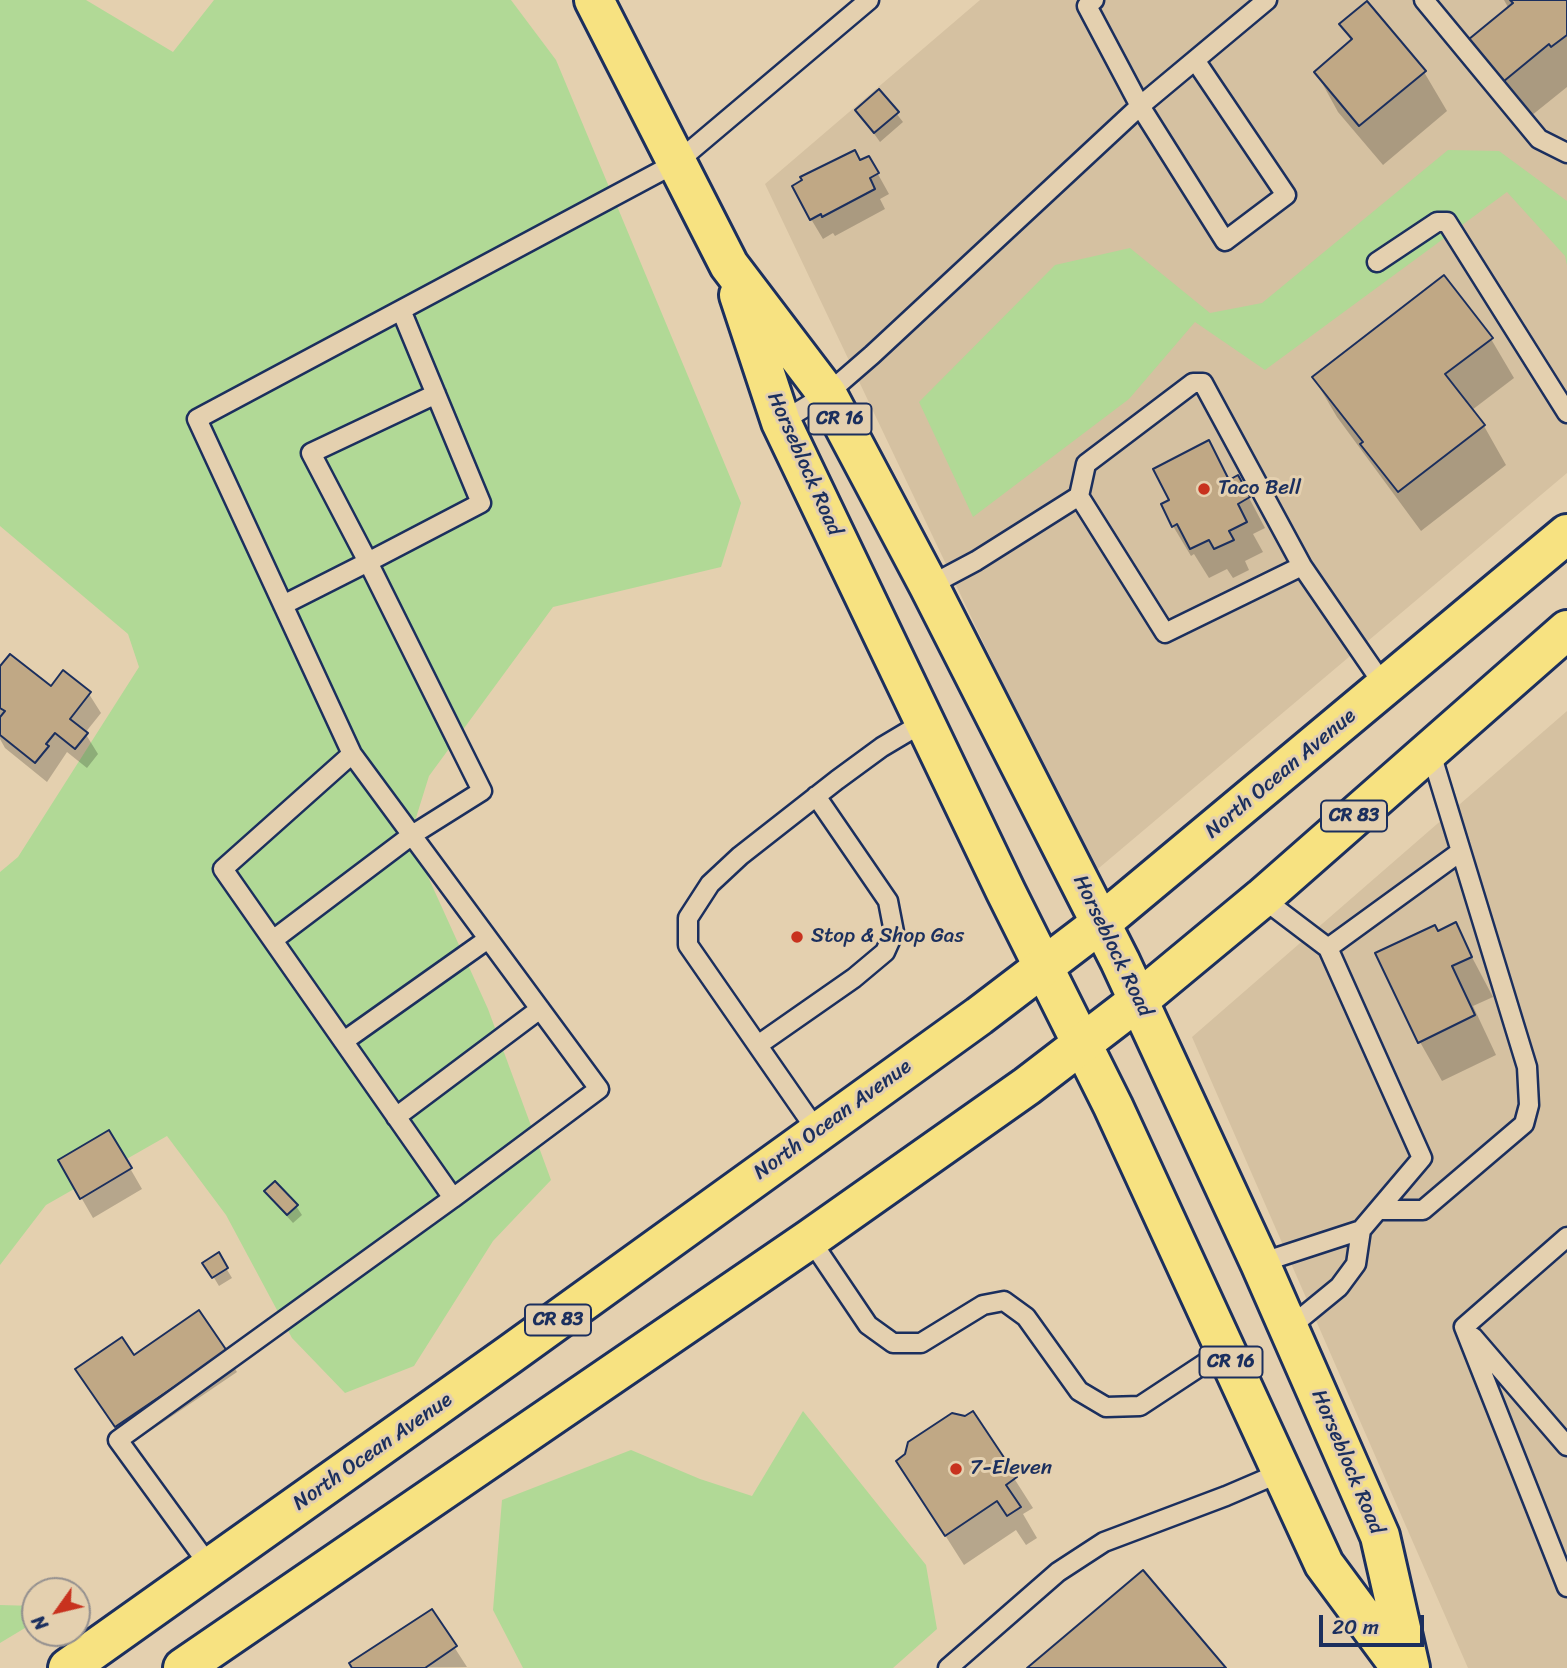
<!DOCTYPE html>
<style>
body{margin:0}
#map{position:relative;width:1567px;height:1668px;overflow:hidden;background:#e4d0af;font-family:Sriracha,sans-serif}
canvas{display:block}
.north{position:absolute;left:21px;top:1577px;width:70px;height:70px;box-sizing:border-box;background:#e4d0af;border:2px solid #94908f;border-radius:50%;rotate:236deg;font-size:19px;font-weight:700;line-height:28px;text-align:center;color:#1b2f5e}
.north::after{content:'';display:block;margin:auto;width:24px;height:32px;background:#c8321e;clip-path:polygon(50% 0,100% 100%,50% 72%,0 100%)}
.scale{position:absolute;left:1319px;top:1615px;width:105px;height:32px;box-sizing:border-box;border:4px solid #1b2f5e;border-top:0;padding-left:9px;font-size:21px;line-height:24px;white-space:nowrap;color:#1b2f5e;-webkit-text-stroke:5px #e4d0af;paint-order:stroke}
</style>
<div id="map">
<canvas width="1567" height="1668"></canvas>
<div class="north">N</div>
<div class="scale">20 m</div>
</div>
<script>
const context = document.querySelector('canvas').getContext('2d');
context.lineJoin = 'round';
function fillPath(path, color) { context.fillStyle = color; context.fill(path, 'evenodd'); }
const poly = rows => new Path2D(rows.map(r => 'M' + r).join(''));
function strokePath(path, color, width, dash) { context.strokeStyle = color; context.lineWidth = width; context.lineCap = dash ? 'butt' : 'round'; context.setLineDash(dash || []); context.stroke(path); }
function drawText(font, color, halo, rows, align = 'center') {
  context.font = font + ' Sriracha,sans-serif'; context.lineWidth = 6; context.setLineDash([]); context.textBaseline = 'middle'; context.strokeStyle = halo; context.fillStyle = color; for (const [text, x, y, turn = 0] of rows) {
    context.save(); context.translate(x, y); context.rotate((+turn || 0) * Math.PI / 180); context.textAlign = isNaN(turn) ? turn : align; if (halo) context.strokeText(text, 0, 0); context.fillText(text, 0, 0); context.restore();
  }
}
const built = poly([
 [980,0,1567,0,1567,473,1093,873,765,184],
 [1567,711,1567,1668,1468,1668,1192,1037]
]);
const green = poly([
 [0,0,86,0,173,52,214,0,511,0,556,60,741,503,721,567,553,607,429,776,410,837,488,1009,551,1180,493,1241,414,1366,345,1393,292,1338,226,1215,167,1136,46,1205,0,1265,0,872,18,857,139,667,128,634,0,526],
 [1448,150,1499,151,1567,201,1567,265,1565,256,1507,192,1265,370,1195,322,1129,399,973,517,919,402,1055,265,1130,248,1210,313,1262,303],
 [803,1411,926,1565,937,1629,893,1668,523,1668,493,1610,502,1500,631,1450,700,1479,752,1496],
 [0,1605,35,1606,35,1622,0,1643]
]);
const shadow = poly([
 [1504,0,1567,0,1567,87,1521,124,1488,84,1509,9],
 [1341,24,1424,72,1447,111,1383,165,1338,112,1316,72,1352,42],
 [879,91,903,122,880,142,857,110],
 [869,158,889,194,880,199,885,209,835,236,833,233,823,239,811,219,860,163],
 [1491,339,1514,378,1472,410,1484,426,1506,465,1421,531,1337,417,1314,378],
 [1209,443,1230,481,1238,477,1265,528,1253,534,1263,552,1245,561,1249,570,1233,578,1227,569,1209,578,1194,554,1191,556,1173,526,1171,501],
 [0,669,51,689,89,694,101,713,85,733,98,754,87,768,67,752,47,782,5,748,0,739],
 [1455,925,1493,997,1473,1006,1496,1055,1442,1081,1420,1042,1438,933],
 [109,1132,142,1189,93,1218,60,1161],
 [266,1191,296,1206,302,1215,293,1223,272,1200],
 [218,1255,232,1278,219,1286,205,1263],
 [225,1352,237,1372,128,1446,77,1370,134,1357],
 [973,1414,1033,1508,1023,1514,1037,1538,1026,1545,1016,1530,964,1565,898,1461],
 [431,1611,467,1667,354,1668]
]);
const building = poly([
 [1510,0,1567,0,1567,35,1551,47,1549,44,1498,86,1463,44,1513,3,1510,0],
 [1367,1,1426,71,1359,126,1314,72,1352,39,1339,24,1367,1],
 [879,89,899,112,874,133,855,110,879,89],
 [855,150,860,160,869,156,879,173,870,178,875,189,822,217,821,214,810,220,792,186,802,180,800,177,855,150],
 [1444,275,1493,338,1445,374,1485,425,1398,492,1360,444,1363,442,1312,377,1444,275],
 [1209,440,1229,480,1238,475,1250,497,1238,504,1247,522,1229,531,1234,540,1214,549,1209,540,1190,549,1177,524,1172,527,1161,504,1169,500,1153,469,1209,440],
 [10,654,51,686,63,670,91,692,70,719,88,733,75,749,55,733,46,744,49,746,35,763,0,735,0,717,5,711,0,708,0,666,10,654],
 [1456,922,1472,957,1452,966,1475,1015,1418,1043,1375,953,1435,925,1438,931,1456,922],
 [109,1130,132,1168,80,1199,58,1160,109,1130],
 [275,1181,298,1205,287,1215,264,1191,275,1181],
 [219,1252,228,1268,212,1278,202,1263,219,1252],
 [199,1310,227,1351,115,1427,75,1369,122,1337,134,1355,199,1310],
 [973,1411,1017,1477,1006,1485,1021,1507,1007,1516,997,1501,945,1536,896,1461,905,1454,908,1442,952,1413,965,1416,973,1411],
 [1143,1570,1226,1668,1027,1668,1143,1570],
 [432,1609,457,1646,425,1668,352,1668,349,1663,432,1609]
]);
const lane = poly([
 [1094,0,1087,6,1140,106,1267,0],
 [1424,0,1539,139,1567,153],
 [1377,262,1437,222,1447,222,1567,413],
 [401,310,481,503,368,562,311,453,436,394],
 [781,422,827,394,872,355,1140,106,1225,241,1286,195,1195,60],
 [1079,496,1086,464,1193,383,1203,383,1302,566],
 [929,586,976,561,1079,496,1165,633,1302,566,1385,687],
 [352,754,223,869,453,1198,599,1089,352,754,197,419,676,163,869,0],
 [273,940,412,835,482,791,368,562,283,605],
 [1328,948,1460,852],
 [344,1041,488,939],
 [758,1045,854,978,885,952,894,932,888,901,816,796],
 [396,1117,540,1009],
 [817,1131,688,945,688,918,710,884,740,856,837,780,882,747,924,722],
 [1379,1210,1423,1210,1524,1124,1529,1105,1527,1067,1430,750],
 [1567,1237,1464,1327,1567,1587],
 [810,1239,868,1325,893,1343,921,1343,983,1305,1004,1301,1026,1317,1079,1391,1106,1407,1140,1406,1225,1350],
 [1260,1263,1361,1230,1422,1158,1328,948,1262,898],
 [1289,1328,1339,1287,1356,1264,1361,1230],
 [1473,1337,1567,1446],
 [211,1568,118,1440,453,1198],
 [948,1668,1058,1572,1104,1542,1226,1496,1282,1472]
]);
const primary = poly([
 [594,0,729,265,827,394,929,586,1120,961,1260,1263,1380,1536,1410,1668],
 [739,295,781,422,1006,892,1113,1106,1324,1564,1401,1668]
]);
const highway = poly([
 [68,1668,509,1355,979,1016,1101,923,1567,534],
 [183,1668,810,1239,1027,1086,1139,1000,1262,898,1567,630]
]);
const markers = [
 [1204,489,7,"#c8321e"],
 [797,937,7,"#c8321e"],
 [956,1469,7,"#c8321e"]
];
const shields = [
 [840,419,63],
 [1354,816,66],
 [558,1320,66],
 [1231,1362,63]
];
const shieldNames = [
 ["CR 16",840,419],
 ["CR 83",1354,816],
 ["CR 83",558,1320],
 ["CR 16",1231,1362]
];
const streetNames = [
 ["Horseblock Road",804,464,66],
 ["North Ocean Avenue",1281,774,-40],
 ["Horseblock Road",1112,946,64],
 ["North Ocean Avenue",833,1120,-36],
 ["North Ocean Avenue",373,1452,-35],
 ["Horseblock Road",1347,1462,67]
];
const poiNames = [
 ["Taco Bell",1218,489],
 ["Stop & Shop Gas",811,937],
 ["7-Eleven",970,1469]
];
fillPath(built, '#d5c1a1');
fillPath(green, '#b1d996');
fillPath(shadow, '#0003');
fillPath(building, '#c0a885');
strokePath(building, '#1b2f5e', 2);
strokePath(lane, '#1b2f5e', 23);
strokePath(primary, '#1b2f5e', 44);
strokePath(highway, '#1b2f5e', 44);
strokePath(lane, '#e4d0af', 18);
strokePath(primary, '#f7e281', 38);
strokePath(highway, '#f7e281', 38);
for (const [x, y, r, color] of markers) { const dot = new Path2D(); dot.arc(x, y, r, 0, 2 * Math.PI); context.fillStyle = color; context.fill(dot); strokePath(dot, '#e4d0af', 2.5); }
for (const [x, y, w] of shields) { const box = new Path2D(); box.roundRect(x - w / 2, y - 15.5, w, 31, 5); context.fillStyle = '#e4d0af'; context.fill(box); strokePath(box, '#1b2f5e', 2); }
drawText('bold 19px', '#1b2f5e', null, shieldNames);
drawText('21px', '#1b2f5e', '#e4d0af', streetNames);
drawText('21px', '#1b2f5e', '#e4d0af', poiNames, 'left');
</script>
